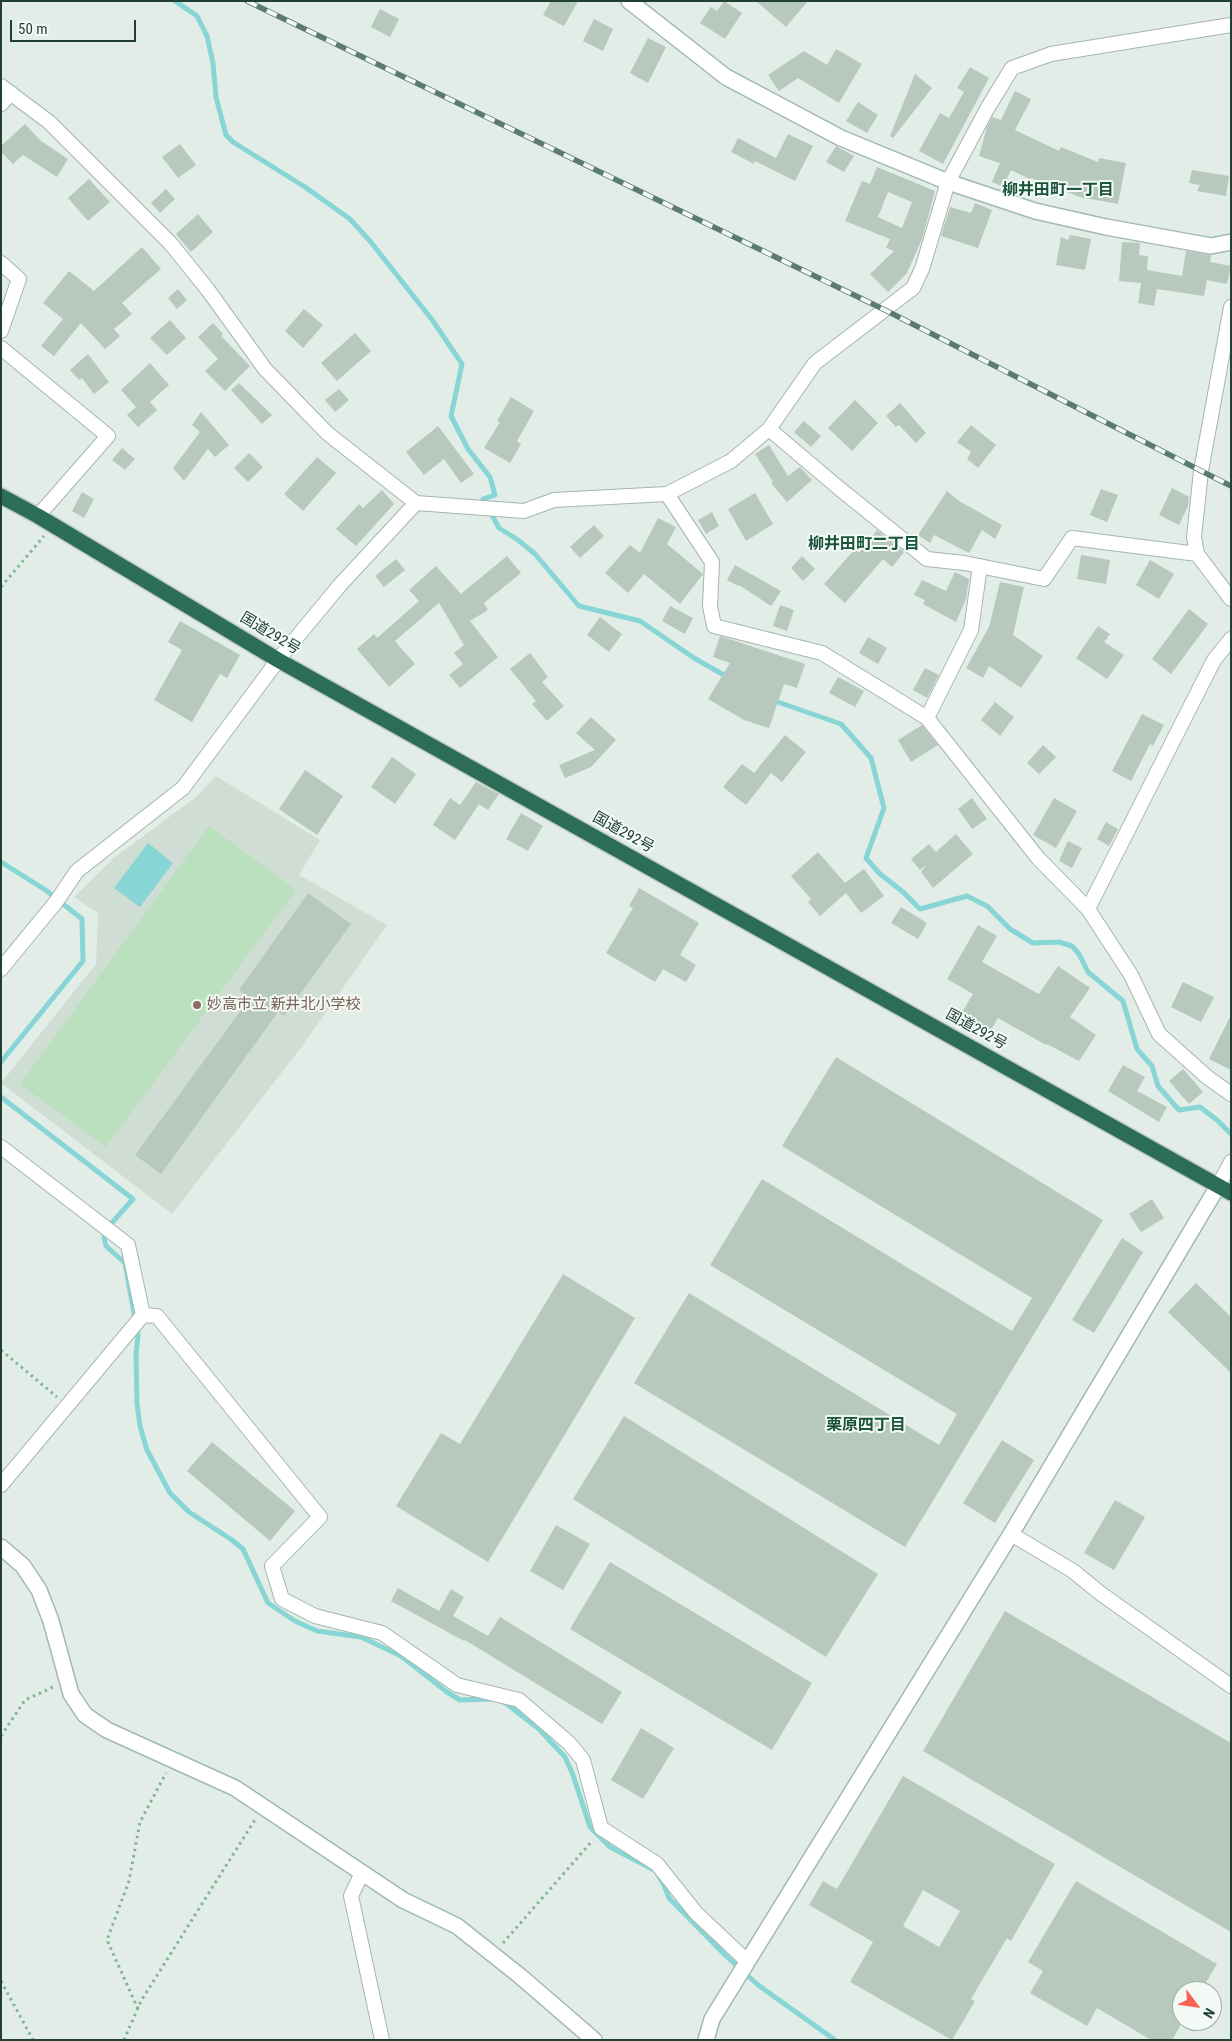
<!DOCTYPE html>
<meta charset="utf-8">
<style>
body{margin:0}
#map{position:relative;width:1232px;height:2041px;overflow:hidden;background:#e2ede7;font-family:"Roboto Condensed",sans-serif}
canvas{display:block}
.frame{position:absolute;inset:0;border:2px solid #214033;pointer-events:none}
.north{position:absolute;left:1172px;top:1981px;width:50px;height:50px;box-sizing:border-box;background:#f3f9f5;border:1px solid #9fafa7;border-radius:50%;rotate:121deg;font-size:14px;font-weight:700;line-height:20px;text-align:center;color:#214033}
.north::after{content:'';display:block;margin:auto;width:18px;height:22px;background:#fb6153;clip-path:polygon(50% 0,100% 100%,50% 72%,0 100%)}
.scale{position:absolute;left:10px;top:20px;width:126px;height:22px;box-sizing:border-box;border:2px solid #214033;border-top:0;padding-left:6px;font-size:15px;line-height:18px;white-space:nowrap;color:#214033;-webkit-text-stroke:4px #f3f9f5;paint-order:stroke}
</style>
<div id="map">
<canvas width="1232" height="2041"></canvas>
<div class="frame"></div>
<div class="north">N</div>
<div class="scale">50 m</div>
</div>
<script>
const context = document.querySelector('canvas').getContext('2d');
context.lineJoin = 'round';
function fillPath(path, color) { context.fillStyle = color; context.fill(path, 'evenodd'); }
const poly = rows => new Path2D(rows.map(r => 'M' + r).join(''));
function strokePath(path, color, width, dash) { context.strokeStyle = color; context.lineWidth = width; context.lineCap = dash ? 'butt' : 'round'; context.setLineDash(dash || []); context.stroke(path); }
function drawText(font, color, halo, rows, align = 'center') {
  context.font = font + ' "Roboto Condensed","Noto Sans JP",sans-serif'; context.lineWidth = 4; context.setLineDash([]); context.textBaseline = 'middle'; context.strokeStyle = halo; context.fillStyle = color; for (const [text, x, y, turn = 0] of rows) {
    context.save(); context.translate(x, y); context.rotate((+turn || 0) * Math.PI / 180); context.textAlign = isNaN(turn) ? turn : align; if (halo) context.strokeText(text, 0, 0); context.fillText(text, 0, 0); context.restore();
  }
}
const built = poly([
 [216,776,320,840,299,875,387,925,303,1045,172,1214,1,1083,96,964,98,913,74,897,115,857,196,797]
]);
const green = poly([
 [209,826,296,890,106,1147,20,1084]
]);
const water = poly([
 [148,843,173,863,140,907,114,888]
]);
const stream = poly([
 [175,1,197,16,207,36,213,63,216,97,226,135,233,142,305,187,350,219,370,241,433,321,462,364,451,416,468,449,490,477,495,495,483,499,499,528,518,540,535,554,579,606,640,621,694,658,729,678],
 [772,700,841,724,871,758,884,808,866,858,879,873,903,892,920,909,967,896,987,906,1010,929,1033,943,1059,942,1072,946,1079,954,1088,972,1123,1001,1137,1049,1152,1066,1158,1086,1179,1110,1200,1107,1217,1120,1231,1134],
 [1,862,47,891,82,919,83,961,1,1062],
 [1,1097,133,1199,110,1225,104,1237,106,1246,125,1263,135,1319],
 [137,1327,138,1335,136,1355,137,1404,140,1426,147,1450,170,1493,189,1512,232,1540,243,1549,268,1603,295,1621,317,1631,361,1637,401,1656,447,1692,460,1700,493,1699],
 [504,1702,539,1729,565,1757,573,1775,590,1827,610,1847,656,1871,664,1885,669,1898,725,1955,758,1985,835,2040]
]);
const building = poly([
 [551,1,578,1,564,26,543,15],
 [724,1,742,13,725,39,700,23,711,7,717,11],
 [756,1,808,1,786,27],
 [380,9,399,19,390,37,371,27],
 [594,19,613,29,603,51,583,41],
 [648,38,666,47,648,83,630,73],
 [836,49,862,64,839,103,798,78,779,91,768,75,804,51,827,65],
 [970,67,989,78,943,164,919,151,940,113,949,118,964,92,957,88],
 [915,74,932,88,893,138,890,136],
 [1015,91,1031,99,1015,130,1059,151,1061,147,1098,162,1099,158,1126,163,1118,204,1080,197,1031,178,1030,179,1011,170,1003,187,992,182,1000,163,979,156,987,127,992,117,1001,120],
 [858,102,878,115,867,133,846,121],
 [25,124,41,141,68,159,57,177,23,155,13,164,1,152,1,146],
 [788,134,813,146,795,181,755,161,754,164,731,152,738,138,776,158],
 [180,144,196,165,178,178,162,157],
 [836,146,854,156,844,172,826,162],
 [877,167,935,191,922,239,907,273,888,292,870,274,894,251,886,248,890,239,845,221,862,181,870,184],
 [888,192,912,202,902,228,878,217],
 [1192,170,1229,176,1226,196,1197,191,1200,185,1189,183],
 [89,179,110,202,88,221,68,198],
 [166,189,175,199,160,213,151,203],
 [975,203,992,210,978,248,941,236,950,207,971,213],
 [198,214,213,232,191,252,176,234],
 [1070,235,1091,239,1085,270,1056,265,1061,237,1068,240],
 [1122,242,1140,243,1139,255,1148,256,1147,270,1182,276,1186,251,1211,255,1210,262,1231,266,1227,284,1207,280,1204,296,1157,289,1154,306,1138,303,1141,283,1119,281],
 [142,247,161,269,122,303,132,314,114,329,120,336,105,349,81,323,54,356,41,346,63,319,43,303,69,271,94,291],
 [178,289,187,300,177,309,168,298],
 [304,309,323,325,303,348,285,331],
 [170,320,186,338,167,355,150,338],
 [213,323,223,334,221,336,250,366,225,391,205,371,218,359,198,337],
 [355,333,371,351,337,381,321,363],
 [88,354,109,382,94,394,82,378,79,380,70,370],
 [150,363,169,385,150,402,157,410,138,427,127,415,136,407,121,390],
 [239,383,272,415,262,424,231,390],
 [339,389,349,400,335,412,325,400],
 [511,397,534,411,517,441,521,444,510,463,484,448,500,422,497,421],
 [855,400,878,423,852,451,828,428],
 [900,403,926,433,916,443,899,425,896,427,886,416],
 [201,412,229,445,215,457,208,449,184,481,173,468,200,432,192,425],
 [804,421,821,436,811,447,794,432],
 [971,425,996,445,978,468,967,459,971,452,957,442],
 [438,426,474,474,461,483,444,459,424,475,406,452],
 [769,445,788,476,800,467,812,480,787,502,771,483,773,482,755,454],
 [122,448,135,459,125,470,112,460],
 [249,453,263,467,248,482,234,468],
 [317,457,336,473,303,511,284,494],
 [1172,488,1189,497,1188,506,1179,525,1159,515],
 [1101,489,1118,495,1107,522,1090,515],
 [382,490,394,504,356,546,336,529,359,504,363,508],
 [947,491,959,501,1002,525,995,539,982,530,969,553,934,535,930,543,918,535],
 [82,492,94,499,84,518,72,511],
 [755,493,773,524,746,541,728,509],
 [712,512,719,526,706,534,698,520],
 [658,518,676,527,667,544,703,574,680,604,644,574,628,593,605,573,630,545,640,553],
 [594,525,604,536,580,558,570,547],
 [877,530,904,552,892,567,883,559,845,603,824,584,855,549,859,553],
 [1081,555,1110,560,1106,584,1077,579],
 [507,556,521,573,484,603,488,610,470,621,498,657,460,688,449,675,463,664,454,653,464,645,439,603,395,641,415,664,389,687,357,649,374,634,377,638,419,601,409,590,436,566,461,594],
 [802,556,815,569,803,581,791,568],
 [396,559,405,570,384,587,375,576],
 [1150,560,1174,574,1159,599,1136,585],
 [735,565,781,591,771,606,739,585,738,586,727,580],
 [955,572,969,579,966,599,956,622,923,604,925,600,914,595,922,580,946,591],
 [1000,582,1024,587,1013,635,1043,656,1021,688,989,666,983,678,966,668,989,627],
 [780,605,794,610,787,631,773,626],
 [670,606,693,618,685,634,662,621],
 [1189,609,1208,624,1171,674,1152,659],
 [600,617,622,634,609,652,587,635],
 [180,621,240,655,227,678,220,674,192,722,154,700,182,650,168,642],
 [1098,626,1110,634,1104,642,1124,655,1107,679,1076,658],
 [720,636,805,664,797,688,784,684,769,728,744,720,708,699,730,663,713,657],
 [868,637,887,648,878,664,859,653],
 [530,653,548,677,542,682,564,706,547,721,532,704,536,701,510,669],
 [925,668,939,675,927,698,913,690],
 [838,677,864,691,855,707,829,693],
 [995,702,1014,717,1000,736,981,720],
 [1142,714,1164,725,1153,746,1150,744,1131,781,1112,771],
 [591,717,616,740,591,767,565,778,559,765,595,750,576,733],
 [922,725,938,745,911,762,898,740],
 [785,735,806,752,782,782,771,773,746,805,723,787,742,764,754,773],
 [1043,745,1056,757,1039,774,1027,763],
 [392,757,416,774,395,804,371,787],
 [305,770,343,796,317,835,279,809],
 [476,782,499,794,488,810,479,804,455,840,433,825,450,798,460,805],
 [972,798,987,819,972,829,958,809],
 [1054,798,1077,811,1056,848,1033,835],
 [521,813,543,826,528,851,506,839],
 [1106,822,1118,829,1109,846,1097,839],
 [956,834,973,854,933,888,921,872,926,865,920,870,911,859,929,844,936,852],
 [1068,841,1082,848,1072,868,1059,861],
 [818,852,845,883,864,869,884,896,861,913,846,893,820,916,808,902,811,899,791,876],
 [639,888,699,923,680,955,696,965,686,982,663,969,655,982,606,953,633,908,629,906],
 [308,893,351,924,284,1016,278,1012,161,1174,135,1155,250,998,239,990],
 [901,907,927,923,918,939,891,923],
 [978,925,997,936,982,962,1039,994,1058,966,1090,988,1070,1017,1096,1035,1079,1061,1047,1044,1046,1045,998,1018,991,1030,961,1014,973,994,947,979],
 [1183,982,1214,997,1201,1022,1171,1007],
 [1231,1015,1231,1070,1209,1059],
 [836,1057,1103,1220,905,1547,634,1383,689,1293,939,1445,957,1414,710,1265,762,1179,1012,1331,1032,1298,782,1146],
 [1123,1065,1145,1077,1137,1091,1167,1107,1159,1122,1108,1091],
 [1183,1069,1203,1092,1189,1104,1169,1081],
 [1152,1199,1164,1218,1141,1232,1129,1214],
 [1122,1238,1143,1252,1094,1333,1072,1320],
 [563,1274,635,1318,488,1562,396,1506,441,1433,460,1444],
 [1196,1283,1231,1317,1231,1373,1168,1312],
 [624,1416,878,1574,826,1657,573,1499],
 [1002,1440,1034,1460,995,1523,963,1503],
 [212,1442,295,1511,270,1541,187,1471],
 [1115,1500,1145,1517,1114,1570,1084,1553],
 [556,1525,590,1544,563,1590,530,1571],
 [610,1562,812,1683,772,1750,570,1629],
 [398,1588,439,1611,451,1589,464,1597,453,1616,488,1636,500,1617,622,1692,602,1724,465,1640,464,1641,391,1601],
 [1005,1611,1231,1743,1231,1932,923,1751],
 [641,1728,674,1748,643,1799,611,1780],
 [903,1776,1055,1864,1011,1941,1007,1938,971,1999,975,2001,952,2040,850,1982,873,1942,809,1905,823,1881,837,1889],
 [923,1890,960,1911,939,1947,903,1926],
 [1076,1881,1217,1964,1201,1991,1182,1991,1182,2023,1172,2040,1151,2040,1097,2008,1087,2026,1030,1993,1043,1971,1028,1962]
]);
const path = poly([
 [1,587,44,536],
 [1,1350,57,1397],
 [1,1736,25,1700,53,1687],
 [503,1943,593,1840],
 [1,1981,33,2040],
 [138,2009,107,1940,129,1881,140,1822,166,1773],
 [124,2040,141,2001,256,1818]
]);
const street = poly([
 [1,86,49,122,171,244,208,290,265,369,327,433,416,503,524,511,554,500,667,494,731,461,769,429,815,363,913,288,922,269,948,182,987,109,1012,68,1051,54,1231,25],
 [1,104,11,93],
 [1,263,19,279,1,331],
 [1231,307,1201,471,1194,537,1197,554,1231,599],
 [1,348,108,436,38,516],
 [769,429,840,489,927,559,964,563,1044,579,1072,538,1197,554],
 [667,494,712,562,710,606,714,626,822,653,927,718,1038,858,1088,909,1131,975,1159,1034,1207,1077,1231,1094],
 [927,718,971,630,980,566],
 [1088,909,1214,660,1231,639],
 [1,969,56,902,77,871,183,788,278,660,340,585,416,503],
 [1,1147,128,1245,143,1315,1,1485],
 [1218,1186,1231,1162],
 [143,1315,157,1316,320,1517,272,1566,282,1599,315,1616,382,1633,457,1685,519,1700,569,1743,583,1760,601,1828,657,1864,696,1913,747,1961],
 [1011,1534,1073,1571,1100,1593,1231,1686],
 [362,1873,351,1896,382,2040]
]);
const secondary = poly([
 [629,1,726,77,841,138,948,182,1035,211,1106,227,1211,246,1231,242],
 [1,1547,23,1566,39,1590,51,1621,71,1694,85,1715,107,1730,235,1788,403,1900,457,1926,520,1976,594,2040],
 [706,2040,712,2019,1011,1534,1218,1186]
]);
const highway = poly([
 [1,496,38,516,278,660,1231,1193]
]);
const rail = poly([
 [247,1,885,310,1231,486]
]);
const markers = [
 [197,1005,5,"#8d6e63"]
];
const streetNames = [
 ["国道292号",270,634,31],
 ["国道292号",623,833,29],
 ["国道292号",976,1030,29]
];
const educationNames = [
 ["妙高市立 新井北小学校",207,1005]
];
const neighbourhoodNames = [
 ["柳井田町一丁目",1058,191],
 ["柳井田町二丁目",864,545],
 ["栗原四丁目",866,1426]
];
fillPath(built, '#d0ddd5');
fillPath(green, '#bae0be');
fillPath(water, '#87d6d5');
strokePath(stream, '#87d6d5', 5);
fillPath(building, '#b7c8bf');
strokePath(street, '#a4b6ad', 16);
strokePath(secondary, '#a0baad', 18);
strokePath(highway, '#c1cac6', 18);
strokePath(path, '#81b39b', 3, [2.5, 4]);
strokePath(street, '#fff', 14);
strokePath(secondary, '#fff', 15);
strokePath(highway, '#2b6e55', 15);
strokePath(rail, '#5b7b6e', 5.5);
strokePath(rail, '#f3f9f5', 4, [11]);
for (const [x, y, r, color] of markers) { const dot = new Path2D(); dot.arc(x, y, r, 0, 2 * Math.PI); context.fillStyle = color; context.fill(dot); strokePath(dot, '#f3f9f5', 2); }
drawText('15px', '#214033', '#f3f9f5', streetNames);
drawText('15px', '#785e54', '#f3f9f5', educationNames, 'left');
drawText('bold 16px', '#1b533d', '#f3f9f5', neighbourhoodNames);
</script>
